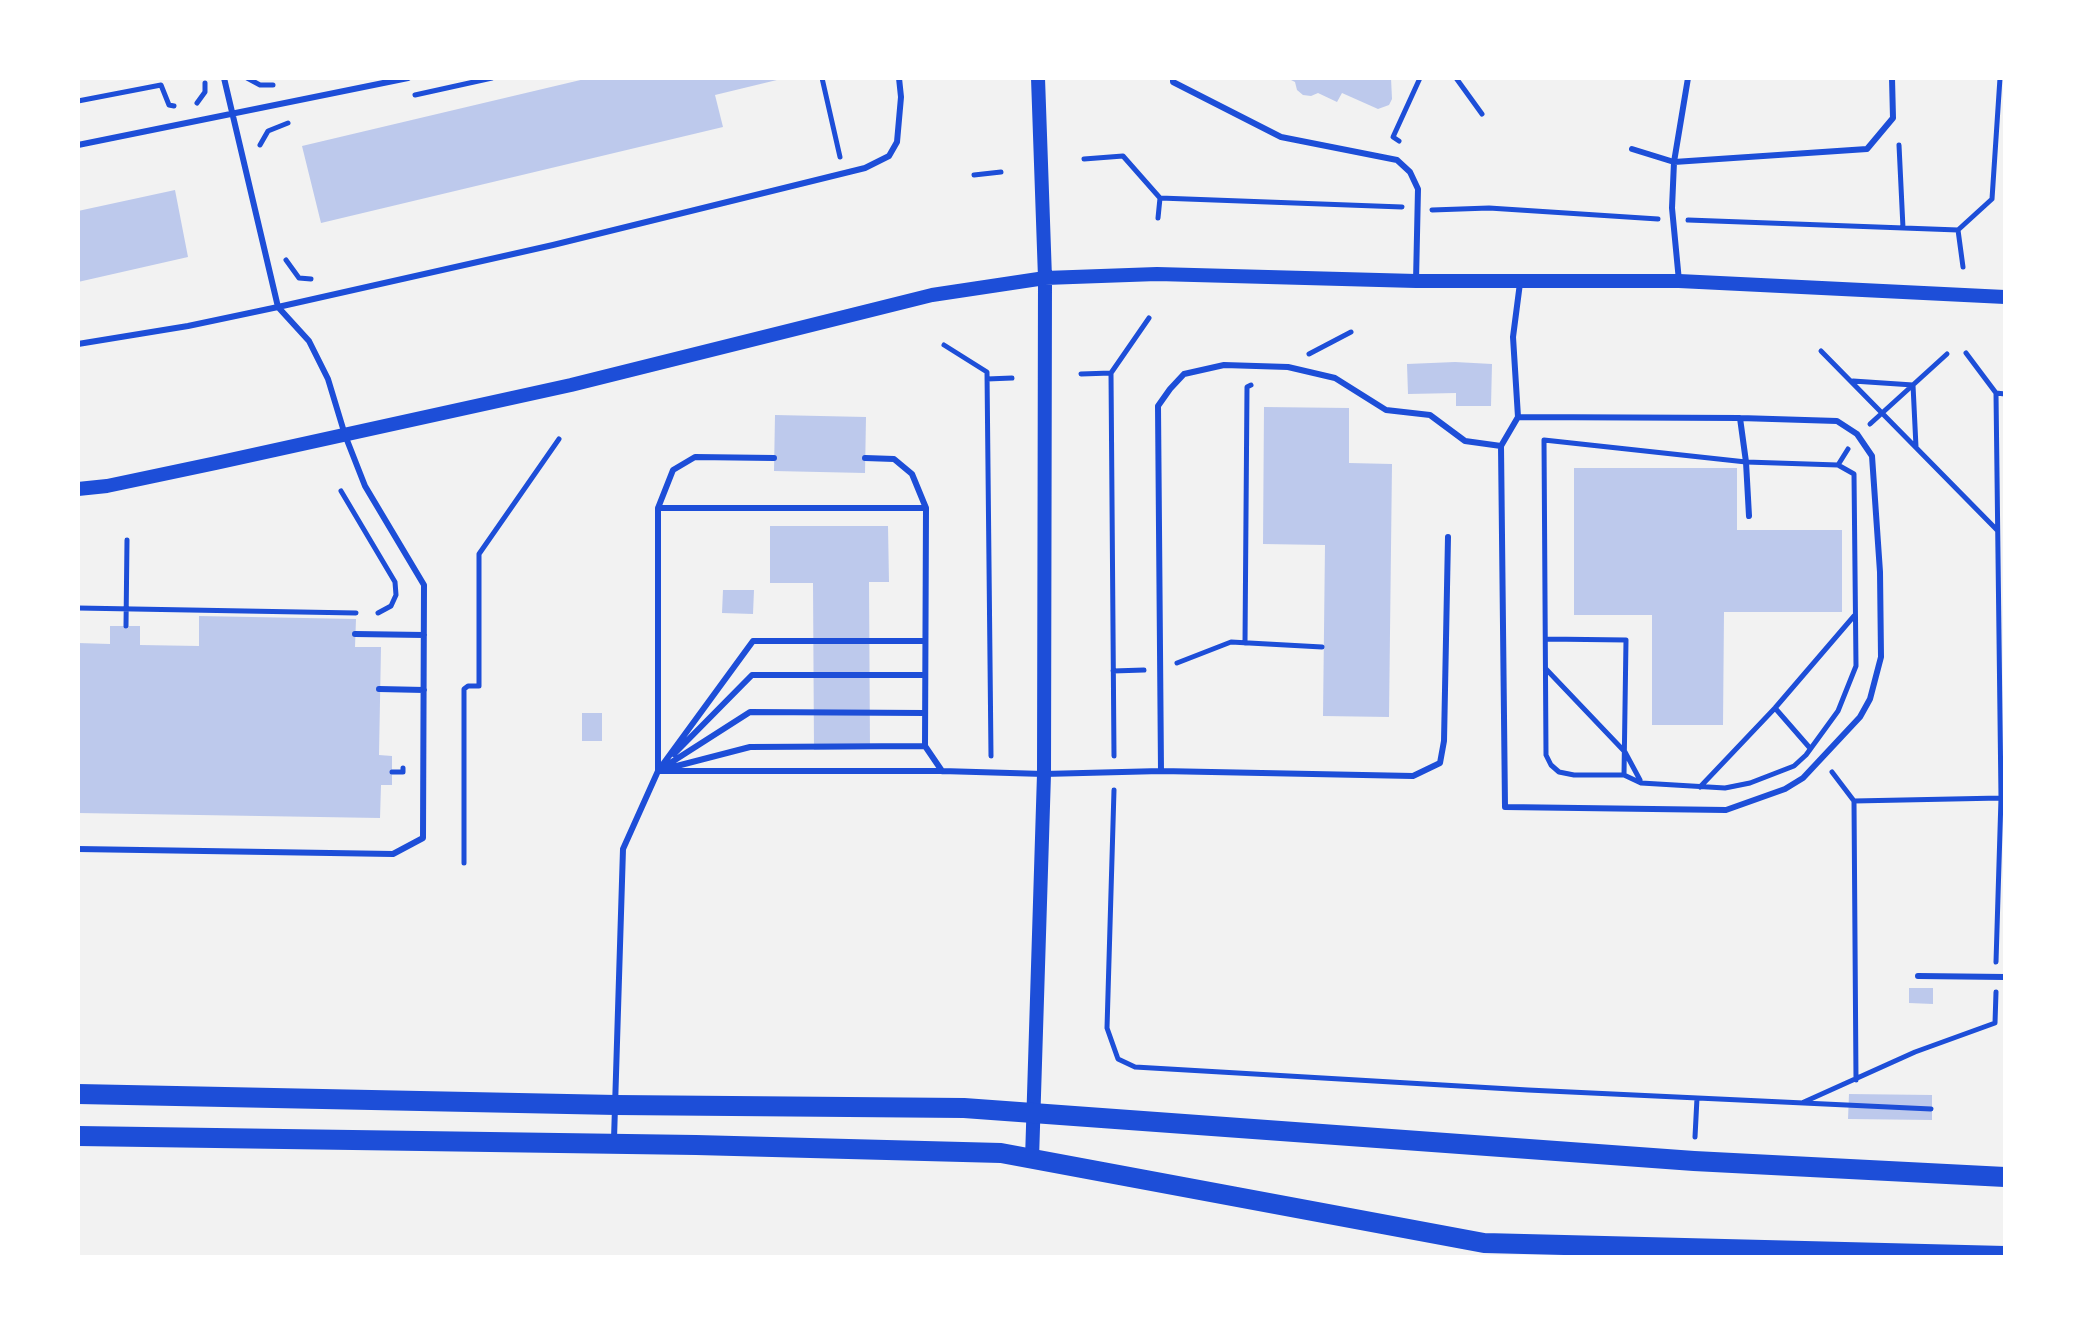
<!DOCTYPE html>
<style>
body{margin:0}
#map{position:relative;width:2083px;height:1335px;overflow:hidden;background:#f2f2f2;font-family:"PT Sans",sans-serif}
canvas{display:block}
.frame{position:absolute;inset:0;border:80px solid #fff;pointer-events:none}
</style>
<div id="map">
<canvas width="2083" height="1335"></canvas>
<div class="frame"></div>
</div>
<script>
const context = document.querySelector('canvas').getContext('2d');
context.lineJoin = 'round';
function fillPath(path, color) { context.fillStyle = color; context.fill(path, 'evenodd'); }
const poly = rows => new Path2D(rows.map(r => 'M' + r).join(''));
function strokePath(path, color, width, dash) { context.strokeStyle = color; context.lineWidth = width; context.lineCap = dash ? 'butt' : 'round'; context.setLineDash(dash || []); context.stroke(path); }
const building = poly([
 [589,78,781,79,715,95,723,127,321,223,302,146],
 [1287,78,1391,78,1392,99,1389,105,1378,109,1342,93,1337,102,1318,93,1311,96,1303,95,1297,90,1295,82],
 [175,190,188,257,78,282,78,211],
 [1455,362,1492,364,1491,406,1456,406,1456,393,1408,394,1407,364],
 [1264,407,1349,408,1349,463,1392,464,1389,717,1323,716,1325,545,1263,544],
 [775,415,866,417,865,473,774,471],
 [1574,468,1737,468,1737,530,1842,530,1842,612,1724,612,1723,725,1652,725,1652,615,1574,615],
 [770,526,888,526,889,582,869,582,870,749,814,750,813,583,770,583],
 [723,590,754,590,753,614,722,613],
 [199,616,356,619,355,647,381,647,379,755,392,756,392,785,381,785,380,818,78,813,78,643,110,644,110,626,140,626,140,645,199,646],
 [582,713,602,713,602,741,582,741],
 [1909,988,1933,988,1933,1004,1909,1003],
 [1849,1094,1932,1095,1932,1120,1848,1119]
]);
const path = poly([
 [247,78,260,85,273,85],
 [822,78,840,157],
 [1456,78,1482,114],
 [415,95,492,78],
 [78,101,161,85,169,105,174,106],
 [197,103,205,92,205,83],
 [1399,141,1393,137,1420,78],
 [260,145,268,131,288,123],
 [1899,145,1903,228],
 [1084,159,1123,156,1160,198,1158,218],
 [974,175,1001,172],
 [1160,198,1402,207],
 [1432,210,1489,208,1658,219],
 [1688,220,1958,230,1992,199,2000,78],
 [1958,230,1963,267],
 [286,260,299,278,311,279],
 [944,345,987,372,991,756],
 [1821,351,1997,530],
 [1966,353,1996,393,2001,798,1996,962],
 [1309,354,1351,332],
 [1081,374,1111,373],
 [987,379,1012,378],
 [1853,381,1913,385,1916,447],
 [1996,393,2005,394],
 [1870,424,1947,354],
 [1544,440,1746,462,1838,465,1854,474,1856,666,1838,711,1806,755,1794,766,1750,783,1725,788,1641,783,1624,775,1574,775,1559,772,1551,765,1546,755,1544,440],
 [1838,465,1848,449],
 [341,491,395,582,396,595,391,606,378,613],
 [78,608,356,613],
 [126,626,127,540],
 [1546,639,1626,640,1624,775],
 [1245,643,1247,387,1251,385],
 [1177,663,1231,642,1322,647],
 [1546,669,1625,752,1640,780],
 [1113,671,1144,670],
 [1775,708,1809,747],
 [1114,756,1111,373,1149,318],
 [392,772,403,772,403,768],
 [1832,772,1854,801,1856,1080],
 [1700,787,1775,708,1854,616],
 [1114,790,1107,1028,1118,1059,1135,1067,1528,1090,1931,1109],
 [1854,801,2001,798],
 [464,863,464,689,468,686,479,686,479,554,559,439],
 [1804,1102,1915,1052,1995,1023,1996,992],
 [1695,1137,1697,1098]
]);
const service = poly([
 [1173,78,1173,82,1281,137,1397,160,1410,172,1418,189,1416,281],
 [78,145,408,78],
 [1632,149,1674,162,1867,149,1893,118,1892,78],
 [1679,281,1672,208,1674,162,1688,78],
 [78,344,188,326,278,307,553,245,865,168,889,156,897,142,901,97,899,78],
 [1740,418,1746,462,1749,516],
 [1501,446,1505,807,1726,810,1785,789,1803,778,1860,717,1870,699,1881,657,1880,572,1872,456,1857,434,1837,421,1740,418,1518,417],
 [865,458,894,459,912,474,926,508,925,746],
 [658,508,926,508],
 [355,634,424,635],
 [379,689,424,690],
 [674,754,752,675,925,675],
 [664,767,750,712,925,713],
 [669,768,750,747,925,746,942,771],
 [658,771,942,771,1044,774,1161,771,1413,776,1440,763,1444,741,1448,537],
 [658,771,658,508,673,470,695,457,774,458],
 [1161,771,1158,406,1170,389,1184,374,1224,365,1288,367,1335,378,1386,410,1430,415,1465,441,1501,446,1518,417,1513,337,1520,283],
 [78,849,393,854,423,838,424,585,365,486,345,435,328,379,309,341,278,307,224,78],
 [1918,976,2005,977],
 [614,1139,623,849,658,771,753,641,924,641]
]);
const tertiary = poly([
 [78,489,107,486,216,463,571,385,932,295,1045,278,1157,274,1416,281,1679,281,2005,297],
 [1032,1159,1044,774,1045,278,1038,78]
]);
const primary = poly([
 [78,1094,616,1105,964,1108,1694,1161,2005,1177],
 [78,1136,696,1145,1001,1153,1484,1243,2005,1256]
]);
fillPath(building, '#bdc9ec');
strokePath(path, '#1d4ed8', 5);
strokePath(service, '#1d4ed8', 6);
strokePath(tertiary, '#1d4ed8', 14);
strokePath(primary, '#1d4ed8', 20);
</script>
